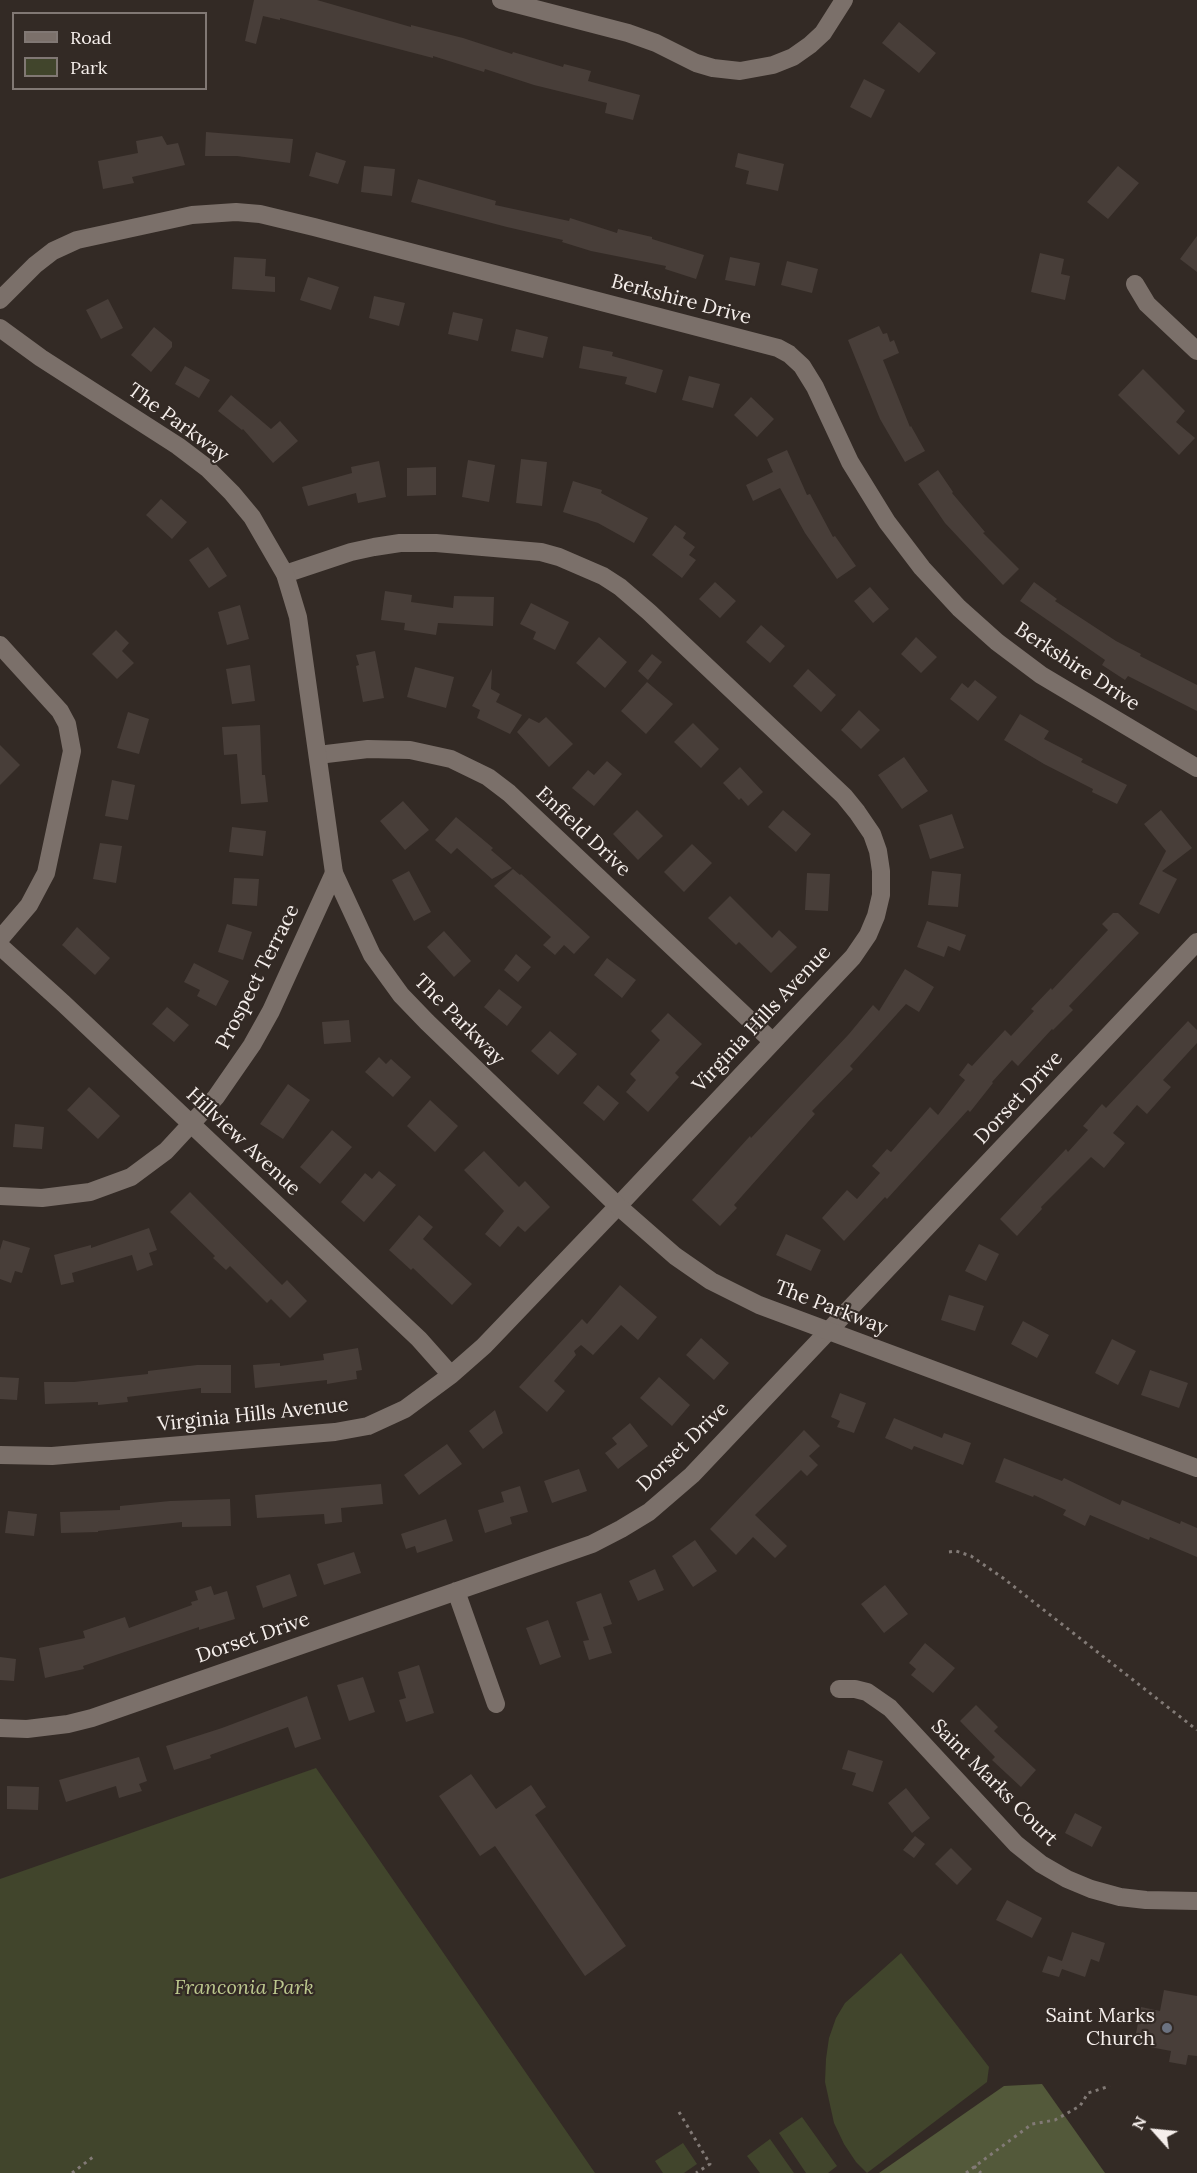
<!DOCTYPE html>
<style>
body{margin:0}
#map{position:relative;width:1197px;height:2173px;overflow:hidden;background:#332a25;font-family:Lora,serif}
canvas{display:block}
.legend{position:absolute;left:12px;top:12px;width:195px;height:78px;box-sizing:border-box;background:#332a25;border:2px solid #817874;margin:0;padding:8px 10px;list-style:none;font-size:18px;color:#f5eeeb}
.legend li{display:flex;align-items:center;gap:12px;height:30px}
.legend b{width:30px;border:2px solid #817874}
.north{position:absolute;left:1125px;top:2101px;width:60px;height:60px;-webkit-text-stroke:4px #332a25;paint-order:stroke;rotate:297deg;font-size:16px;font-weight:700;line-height:24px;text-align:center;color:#f5eeeb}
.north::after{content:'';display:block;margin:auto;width:21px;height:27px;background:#f5eeeb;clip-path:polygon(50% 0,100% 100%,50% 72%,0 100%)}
</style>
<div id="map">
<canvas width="1197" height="2173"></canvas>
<ul class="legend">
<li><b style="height:8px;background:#7b706a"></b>Road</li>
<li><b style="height:16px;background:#41452c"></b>Park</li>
</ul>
<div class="north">N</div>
</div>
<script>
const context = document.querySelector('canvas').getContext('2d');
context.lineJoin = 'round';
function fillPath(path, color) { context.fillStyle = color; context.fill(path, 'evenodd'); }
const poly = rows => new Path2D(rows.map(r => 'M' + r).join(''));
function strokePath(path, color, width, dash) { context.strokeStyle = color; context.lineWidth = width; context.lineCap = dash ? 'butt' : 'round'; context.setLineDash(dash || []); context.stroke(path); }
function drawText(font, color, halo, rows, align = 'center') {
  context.font = font + ' Lora,serif'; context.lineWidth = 4.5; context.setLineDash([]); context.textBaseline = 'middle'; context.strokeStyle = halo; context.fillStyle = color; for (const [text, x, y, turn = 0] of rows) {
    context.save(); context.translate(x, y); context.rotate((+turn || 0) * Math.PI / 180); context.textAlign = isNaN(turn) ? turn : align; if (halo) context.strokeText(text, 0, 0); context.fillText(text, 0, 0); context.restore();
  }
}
const green = poly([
 [316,1768,595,2173,0,2173,0,1879],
 [901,1953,989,2067,987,2082,867,2173,856,2162,844,2144,834,2123,825,2082,826,2059,829,2038,836,2018,845,2003],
 [802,2117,837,2166,828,2173,806,2173,779,2133],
 [770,2139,794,2173,760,2173,747,2156],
 [683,2143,697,2164,684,2173,663,2173,655,2161]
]);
const forest = poly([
 [1042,2084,1105,2173,879,2173,1004,2086]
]);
const building = poly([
 [254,0,317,0,411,27,411,25,463,38,512,54,513,52,563,67,564,64,591,71,588,81,640,95,633,120,605,113,607,103,534,85,485,69,484,72,433,56,433,58,280,18,280,20,263,16,256,44,245,41],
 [899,22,936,53,919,73,882,43],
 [864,79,885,90,871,118,850,107],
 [206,132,293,139,290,163,237,156,205,156],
 [162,136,167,145,178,143,185,165,132,177,134,183,103,189,98,161,138,153,136,141],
 [316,152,346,161,338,184,309,176],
 [738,153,784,164,778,191,746,184,749,171,735,167],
 [364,166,395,169,392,196,361,192],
 [1118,166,1139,183,1108,219,1087,202],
 [418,179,496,201,495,205,569,221,570,218,617,233,618,229,652,237,652,239,704,255,696,279,665,269,666,266,591,251,562,242,563,240,507,227,411,202],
 [1197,236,1197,272,1180,259],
 [1040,253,1064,259,1061,274,1070,276,1065,300,1031,292],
 [234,257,266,259,265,276,275,277,275,292,232,289],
 [730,257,760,263,755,286,725,280],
 [787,261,818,269,812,293,781,285],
 [308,277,339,287,331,310,300,300],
 [374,296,405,303,399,326,369,318],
 [108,299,123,328,101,339,86,310],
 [453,312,483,319,478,341,448,334],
 [879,326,883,334,887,333,890,342,894,340,899,353,883,360,910,427,911,426,925,451,905,462,880,419,848,340],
 [154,327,172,342,172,347,151,372,131,355],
 [516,329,548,337,543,358,511,351],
 [583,346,613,352,612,356,663,370,656,393,625,384,627,377,579,368],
 [185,366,210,380,199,398,175,384],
 [1143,369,1185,411,1176,422,1195,438,1179,455,1118,395],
 [689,376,720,384,713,408,682,400],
 [231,395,271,429,280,421,298,441,273,463,243,429,242,430,218,411],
 [751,397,774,419,757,437,734,415],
 [787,450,807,495,810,494,833,537,835,536,856,566,837,579,805,533,780,488,753,501,746,485,773,472,767,459],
 [521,459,547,462,542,506,516,503],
 [468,460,495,465,489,502,462,497],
 [379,461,386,497,358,503,356,493,308,506,302,487,352,473,351,467],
 [436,467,436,495,407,496,407,468],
 [938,470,953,492,952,493,985,532,983,533,1019,569,1003,585,945,523,918,484],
 [573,481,602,490,601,493,648,518,634,543,598,523,563,512],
 [161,499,187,522,172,539,146,515],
 [675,525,686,533,683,538,695,547,689,555,696,560,682,578,652,555],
 [208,547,227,576,209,588,189,560],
 [715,582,736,601,720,618,699,599],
 [1034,582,1057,599,1055,601,1116,641,1141,654,1140,656,1197,685,1197,711,1128,676,1125,680,1102,665,1105,660,1020,601],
 [870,587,889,609,873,623,854,601],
 [385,591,412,595,411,602,453,608,454,596,494,597,493,626,438,623,436,635,404,630,405,623,381,620],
 [531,603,569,622,555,650,533,639,536,632,520,624],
 [240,605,249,639,227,645,218,612],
 [761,625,785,646,770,663,746,642],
 [116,630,129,643,122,651,134,663,117,679,92,654],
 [599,637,627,662,605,688,576,663],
 [916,637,937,657,921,673,901,654],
 [375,651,384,698,363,702,356,666,359,665,356,655],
 [652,654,662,662,648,680,638,671],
 [250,665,255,701,232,704,226,669],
 [415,667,454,677,446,708,407,697],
 [492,669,491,689,500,694,496,702,522,715,510,734,477,718,480,710,472,706],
 [808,669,836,695,821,712,793,686],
 [975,680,997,697,978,721,950,699,962,683,968,688],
 [647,682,673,704,646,734,621,711],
 [859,710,880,730,861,749,841,730],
 [128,712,149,719,139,754,117,748],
 [1020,714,1049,731,1044,739,1083,759,1081,762,1127,785,1117,804,1092,792,1093,789,1044,764,1004,740],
 [546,717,573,744,549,767,517,732,529,718,539,723],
 [693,723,719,749,701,768,674,742],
 [260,725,262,775,265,775,268,802,241,804,237,754,224,755,222,727],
 [0,745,20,765,0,785],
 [904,757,928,791,902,809,878,775],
 [607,761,622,774,594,806,572,788,588,770,594,775],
 [740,767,763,792,748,806,741,798,739,800,723,783],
 [112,780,135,785,128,820,105,816],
 [403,801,429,830,405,850,380,821],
 [637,810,663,836,638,860,613,834],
 [783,810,811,834,796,852,768,827],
 [1161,810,1192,848,1162,871,1177,879,1159,914,1139,904,1166,851,1144,824],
 [952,814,964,848,930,859,919,825],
 [456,817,493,848,491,850,512,868,492,879,457,848,451,854,435,840],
 [232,827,266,831,263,856,229,852],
 [100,843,122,846,116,883,93,879],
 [692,844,712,863,684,892,664,872],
 [513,869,520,875,521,874,590,937,574,954,564,945,555,955,543,945,551,937,494,886],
 [409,871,431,912,414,921,392,880],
 [932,871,961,874,958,907,928,905],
 [807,873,830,874,828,911,805,910],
 [234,878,259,879,257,906,232,904],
 [730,896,772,938,779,930,797,947,771,973,739,942,736,945,708,918],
 [1113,913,1118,913,1139,933,1069,1006,1073,1010,1053,1030,1052,1029,1018,1066,1012,1060,992,1082,993,1083,970,1112,968,1110,887,1199,885,1197,844,1241,822,1218,847,1190,857,1199,880,1173,872,1166,887,1149,891,1152,930,1107,938,1115,965,1080,959,1075,968,1063,972,1066,1005,1030,1011,1036,1034,1011,1031,1009,1051,988,1052,990,1108,930,1102,924],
 [927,921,966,935,960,951,948,946,944,957,917,947],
 [227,924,252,932,243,960,218,952],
 [77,927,110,958,95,975,62,945],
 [444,931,471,961,454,977,427,947],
 [516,954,531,967,518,982,504,970],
 [607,958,636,980,622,998,594,975],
 [194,963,229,981,216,1006,197,996,200,990,184,982],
 [905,969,934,987,919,1012,906,1004,850,1066,853,1069,812,1111,815,1114,734,1205,737,1208,720,1226,692,1200,750,1136,751,1138,849,1034,873,1005,879,1011],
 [499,989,522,1007,507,1026,484,1007],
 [167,1007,189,1025,174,1042,152,1024],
 [668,1013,702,1044,675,1073,679,1077,648,1112,626,1092,636,1080,630,1074,660,1040,651,1031],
 [349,1020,351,1042,324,1044,322,1022],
 [1188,1021,1197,1030,1197,1043,1163,1080,1171,1087,1147,1114,1137,1105,1113,1133,1125,1143,1104,1168,1091,1157,1041,1207,1042,1209,1017,1236,1000,1219,1066,1149,1068,1152,1088,1130,1083,1126,1102,1104,1106,1108],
 [550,1031,577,1054,558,1075,531,1051],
 [379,1057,386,1064,391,1059,411,1077,393,1097,365,1072],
 [288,1084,310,1100,283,1139,260,1124],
 [598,1085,619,1103,604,1121,583,1103],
 [89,1087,120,1116,98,1139,67,1110],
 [430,1100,458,1126,435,1152,407,1126],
 [15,1124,44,1127,42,1149,13,1147],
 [332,1130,352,1147,320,1184,300,1167],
 [484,1151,519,1187,525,1181,550,1207,525,1232,518,1226,500,1247,485,1234,504,1211,464,1170],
 [379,1171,396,1185,364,1222,341,1202,365,1173,372,1179],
 [190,1192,282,1285,287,1280,307,1301,290,1318,271,1299,267,1303,230,1266,226,1270,213,1258,215,1256,170,1212],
 [419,1215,433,1227,423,1239,472,1284,452,1305,413,1268,411,1270,389,1250],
 [149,1228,157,1250,149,1253,153,1265,137,1271,132,1255,72,1273,74,1282,61,1285,54,1255,91,1245,91,1248],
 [786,1234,821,1250,811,1271,776,1255],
 [3,1240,30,1248,22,1273,15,1271,11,1283,0,1279,0,1250],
 [979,1244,999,1254,986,1281,965,1271],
 [620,1285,657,1317,638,1340,621,1325,593,1355,581,1345,574,1351,576,1355,554,1381,565,1391,547,1412,519,1387,582,1319,587,1324],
 [949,1295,984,1306,975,1331,941,1320],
 [1023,1321,1049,1335,1037,1358,1011,1344],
 [701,1338,729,1363,714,1380,686,1355],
 [1112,1339,1136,1351,1118,1385,1095,1373],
 [358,1348,362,1370,356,1371,357,1379,327,1384,327,1380,255,1388,253,1365,280,1363,280,1366,324,1360,323,1354],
 [197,1365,231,1365,231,1393,201,1393,201,1388,127,1397,128,1402,98,1405,98,1402,45,1404,44,1382,74,1382,148,1374,148,1371],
 [1150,1370,1188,1383,1179,1408,1141,1395],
 [0,1377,19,1378,17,1400,0,1399],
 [659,1377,690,1405,672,1426,640,1398],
 [840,1393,866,1403,854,1433,837,1427,840,1421,831,1417],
 [495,1410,503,1433,483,1449,469,1431],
 [894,1418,942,1438,944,1433,971,1443,963,1465,914,1446,912,1450,885,1438],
 [630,1423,648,1446,618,1469,605,1453,617,1444,612,1438],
 [804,1430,820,1446,809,1456,818,1465,807,1476,801,1470,755,1515,787,1546,775,1558,753,1537,736,1555,710,1529],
 [447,1444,462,1464,419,1495,404,1475],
 [1004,1458,1062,1481,1064,1478,1120,1505,1122,1500,1180,1524,1181,1521,1197,1528,1197,1557,1150,1537,1149,1540,1090,1515,1085,1526,1063,1515,1066,1510,1034,1495,1033,1497,995,1482],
 [579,1469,587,1491,552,1503,544,1481],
 [381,1484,383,1504,341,1508,342,1522,325,1524,324,1514,257,1518,255,1495],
 [520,1486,528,1512,510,1517,512,1524,485,1533,478,1510,504,1502,501,1492],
 [230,1499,231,1526,182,1527,182,1522,98,1531,98,1532,61,1533,60,1512,120,1510,120,1506,170,1501],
 [8,1511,37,1514,34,1536,5,1533],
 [446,1519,453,1541,417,1553,415,1546,406,1549,401,1534],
 [695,1540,717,1571,693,1587,672,1556],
 [354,1552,361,1573,324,1585,317,1564],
 [655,1569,664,1590,638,1601,629,1581],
 [290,1574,297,1596,263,1608,256,1586],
 [885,1585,908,1614,884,1633,861,1604],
 [211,1586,214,1595,227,1591,235,1619,199,1630,199,1627,83,1666,84,1669,45,1678,39,1648,85,1638,83,1631,125,1617,129,1628,192,1605,191,1602,198,1600,195,1591],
 [601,1593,612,1624,603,1627,612,1653,589,1660,583,1641,589,1640,576,1602],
 [548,1620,561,1657,540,1665,526,1628],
 [925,1643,955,1668,933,1693,911,1675,916,1669,909,1663],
 [0,1657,16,1659,14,1681,0,1680],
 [419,1665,434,1713,406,1722,399,1700,406,1698,398,1672],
 [363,1677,375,1712,349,1721,337,1685],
 [307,1696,321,1739,295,1748,288,1727,210,1755,211,1758,174,1770,166,1746,222,1728],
 [976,1705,998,1727,994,1731,1036,1770,1021,1787,992,1760,995,1757,960,1721],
 [848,1750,883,1761,873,1792,852,1785,856,1773,842,1769],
 [139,1757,147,1781,139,1784,142,1791,119,1798,116,1786,66,1802,59,1780],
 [471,1774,496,1809,531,1785,546,1807,535,1815,626,1946,585,1976,495,1846,480,1856,439,1796],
 [7,1786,39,1787,38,1810,7,1809],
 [906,1788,930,1818,912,1833,888,1803],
 [1075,1813,1102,1827,1092,1847,1065,1833],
 [915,1836,925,1844,914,1858,903,1850],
 [951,1848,972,1869,957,1885,935,1864],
 [1007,1900,1042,1918,1032,1938,996,1920],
 [1072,1932,1105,1943,1099,1962,1091,1959,1085,1977,1062,1969,1059,1977,1042,1972,1048,1956,1062,1961],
 [1164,1990,1197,1996,1197,2056,1188,2055,1186,2065,1169,2062,1171,2051,1134,2044,1141,2007,1160,2011]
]);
const path = poly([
 [949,1552,956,1551,971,1556,1003,1578,1197,1730],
 [679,2112,710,2164,696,2173],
 [974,2166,981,2173],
 [72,2173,93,2157],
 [966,2173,1032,2124,1055,2120,1080,2106,1088,2093,1110,2086]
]);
const minor = poly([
 [1135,284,1147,304,1197,351],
 [0,300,35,265,53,251,77,240,192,215,236,212,260,214,314,227,778,348,789,354,802,366,815,387,850,462,887,522,922,568,959,608,997,642,1041,675,1197,768],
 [0,645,60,711,67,724,72,751,46,873,29,905,0,939],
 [318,755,368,749,410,750,451,759,488,777,509,793,772,1041],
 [0,946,63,1003,419,1339,451,1375],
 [0,1196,42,1198,90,1192,131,1177,166,1151,216,1097,252,1045,271,1011,334,873],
 [0,1455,52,1456,335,1432,368,1426,405,1409,451,1375,484,1346,618,1206,853,957,868,935,876,916,881,895,881,871,878,851,872,834,857,812,844,796,649,612,620,587,603,576,559,557,541,552,436,543,400,543,374,547,351,552,285,574],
 [456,1591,496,1704],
 [839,1689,855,1689,867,1692,890,1708,1016,1844,1041,1864,1067,1879,1091,1889,1120,1897,1146,1900,1197,1901],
 [0,1728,27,1729,68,1724,92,1718,592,1544,621,1529,649,1512,692,1475,1197,942]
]);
const tertiary = poly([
 [501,0,628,33,656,43,696,63,713,68,740,71,773,65,793,57,810,45,823,33,844,0],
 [0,328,41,358,178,446,207,468,232,493,252,517,285,574,298,617,334,873,372,955,401,995,427,1022,618,1206,675,1256,711,1281,759,1305,1197,1468]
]);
const markers = [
 [1167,2028,6,"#6b7280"]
];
const streetNames = [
 ["Berkshire Drive",681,300,15],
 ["The Parkway",178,423,36],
 ["Berkshire Drive",1077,667,33],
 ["Enfield Drive",583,832,43],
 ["Prospect Terrace",258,977,-63],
 ["Virginia Hills Avenue",762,1019,-47],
 ["The Parkway",459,1020,45],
 ["Dorset Drive",1019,1098,-47],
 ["Hillview Avenue",243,1142,43],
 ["The Parkway",831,1308,21],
 ["Virginia Hills Avenue",253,1415,-6],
 ["Dorset Drive",683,1447,-44],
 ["Dorset Drive",253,1638,-19],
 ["Saint Marks Court",994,1783,45]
];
const parkNames = [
 ["Franconia Park",244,1988]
];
const poiNames = [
 ["Saint Marks",1155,2016],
 ["Church",1155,2039]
];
fillPath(green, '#41452c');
fillPath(forest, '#53593a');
fillPath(building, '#483e39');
strokePath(path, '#827a76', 3, [3, 4.5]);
strokePath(minor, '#7b706a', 18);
strokePath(tertiary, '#7b706a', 18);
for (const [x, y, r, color] of markers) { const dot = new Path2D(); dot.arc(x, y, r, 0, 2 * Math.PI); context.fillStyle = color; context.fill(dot); strokePath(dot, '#332a25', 2); }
drawText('20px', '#f5eeeb', '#332a25', streetNames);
drawText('italic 20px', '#bcc88e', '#332a25', parkNames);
drawText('20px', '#f5eeeb', '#332a25', poiNames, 'right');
</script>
